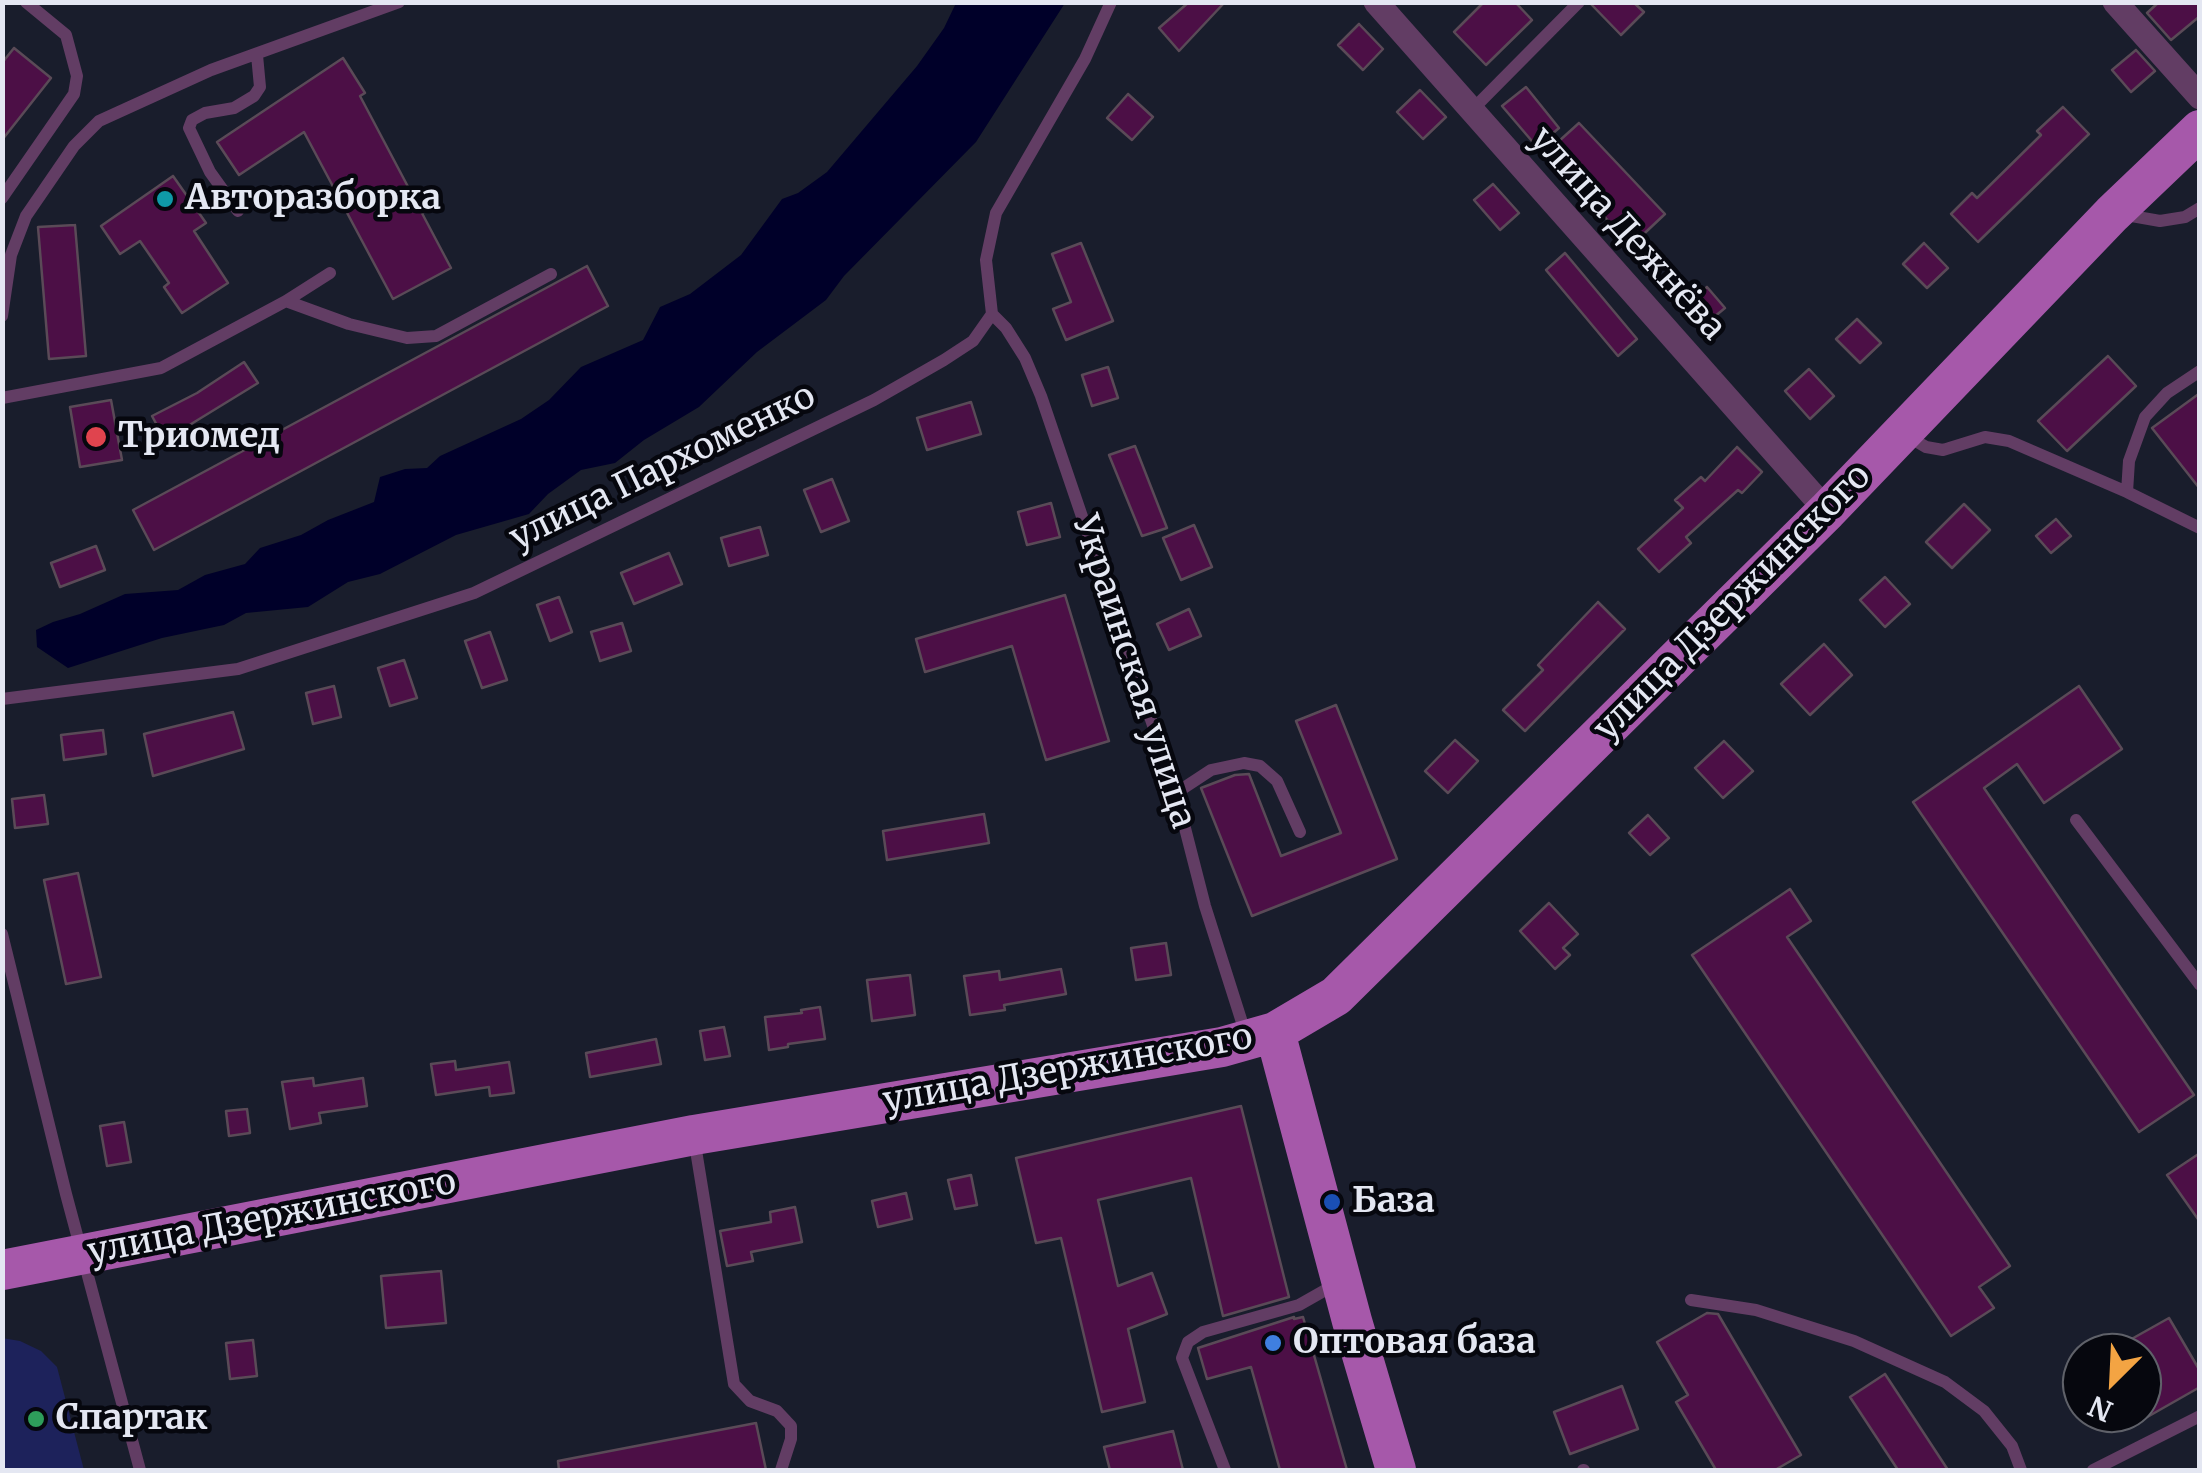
<!DOCTYPE html>
<meta charset="utf-8">
<style>
body{margin:0}
#map{position:relative;width:2202px;height:1473px;overflow:hidden;background:#191d2c;font-family:Merriweather,serif}
canvas{display:block}
.frame{position:absolute;inset:0;border:5px solid #e4e7f2;pointer-events:none}
.north{position:absolute;left:2062px;top:1333px;width:100px;height:100px;box-sizing:border-box;background:#06070e;border:2px solid #5f6169;border-radius:50%;rotate:204deg;font-size:28px;font-weight:700;line-height:40px;text-align:center;color:#e4e7f2}
.north::after{content:'';display:block;margin:auto;width:35px;height:45px;background:#f3a443;clip-path:polygon(50% 0,100% 100%,50% 72%,0 100%)}
</style>
<div id="map">
<canvas width="2202" height="1473"></canvas>
<div class="frame"></div>
<div class="north">N</div>
</div>
<script>
const context = document.querySelector('canvas').getContext('2d');
context.lineJoin = 'round';
function fillPath(path, color) { context.fillStyle = color; context.fill(path, 'evenodd'); }
const poly = rows => new Path2D(rows.map(r => 'M' + r).join(''));
function strokePath(path, color, width, dash) { context.strokeStyle = color; context.lineWidth = width; context.lineCap = dash ? 'butt' : 'round'; context.setLineDash(dash || []); context.stroke(path); }
function drawText(font, color, halo, rows, align = 'center') {
  context.font = font + ' Merriweather,serif'; context.lineWidth = 9; context.setLineDash([]); context.textBaseline = 'middle'; context.strokeStyle = halo; context.fillStyle = color; for (const [text, x, y, turn = 0] of rows) {
    context.save(); context.translate(x, y); context.rotate((+turn || 0) * Math.PI / 180); context.textAlign = isNaN(turn) ? turn : align; if (halo) context.strokeText(text, 0, 0); context.fillText(text, 0, 0); context.restore();
  }
}
const green = poly([
 [2,1338,20,1341,41,1351,57,1367,84,1470,3,1470]
]);
const water = poly([
 [956,3,1065,3,976,142,844,276,826,300,757,352,699,407,644,440,615,463,581,470,548,494,529,514,456,535,380,574,348,582,308,607,246,613,224,625,162,638,68,668,37,647,36,630,53,622,80,614,125,594,178,590,205,575,245,564,260,548,301,535,328,520,374,502,380,477,405,469,427,468,440,456,521,419,549,400,581,367,643,340,660,307,690,294,741,255,782,199,798,193,827,172,917,66,944,28]
]);
const building = poly([
 [1189,2,1225,2,1179,51,1159,28,1189,2],
 [1484,2,1515,2,1532,20,1486,65,1454,32,1484,2],
 [1589,2,1633,2,1644,12,1621,35,1589,2],
 [2159,2,2200,2,2200,16,2171,40,2147,13,2159,2],
 [1359,24,1383,49,1363,70,1338,45,1359,24],
 [14,48,51,78,2,140,2,63,14,48],
 [2136,50,2155,71,2131,92,2112,70,2136,50],
 [343,58,365,93,360,96,451,268,393,299,304,132,239,175,217,142,343,58],
 [1526,87,1559,128,1537,147,1502,106,1526,87],
 [1420,90,1446,117,1423,139,1397,112,1420,90],
 [1128,94,1153,117,1132,140,1107,118,1128,94],
 [2063,107,2089,134,1978,242,1951,214,1972,193,1977,198,2041,135,2037,131,2063,107],
 [1579,123,1665,214,1632,245,1591,203,1602,192,1558,142,1579,123],
 [173,176,206,223,194,231,228,283,182,313,164,287,169,283,140,241,120,254,101,226,173,176],
 [1493,184,1519,213,1500,230,1474,200,1493,184],
 [75,225,86,356,49,359,38,227,75,225],
 [1081,243,1113,321,1066,340,1053,309,1071,302,1052,254,1081,243],
 [1924,243,1948,268,1927,288,1903,264,1924,243],
 [1565,253,1637,339,1618,356,1546,270,1565,253],
 [587,266,608,306,154,550,133,510,587,266],
 [1707,287,1725,308,1703,326,1685,305,1707,287],
 [1857,319,1881,343,1860,363,1836,339,1857,319],
 [2108,356,2136,386,2067,451,2038,421,2108,356],
 [244,362,258,383,165,440,152,416,197,393,244,362],
 [1108,367,1118,398,1092,406,1082,375,1108,367],
 [1809,369,1834,396,1810,419,1785,391,1809,369],
 [2200,393,2200,489,2152,428,2200,393],
 [111,400,122,460,80,467,70,407,111,400],
 [971,402,981,434,927,450,917,418,971,402],
 [1135,446,1167,528,1142,536,1109,455,1135,446],
 [1737,447,1762,472,1742,493,1738,490,1686,537,1691,543,1659,572,1638,549,1683,508,1675,500,1701,477,1705,481,1737,447],
 [832,479,849,521,821,532,804,490,832,479],
 [1051,503,1060,537,1027,545,1018,512,1051,503],
 [1964,504,1990,530,1952,568,1926,542,1964,504],
 [2056,519,2071,536,2051,553,2036,536,2056,519],
 [1194,525,1212,567,1181,580,1163,538,1194,525],
 [760,527,768,555,729,566,721,538,760,527],
 [96,546,105,570,60,587,51,563,96,546],
 [669,553,682,584,634,604,621,573,669,553],
 [1885,577,1910,604,1885,627,1860,600,1885,577],
 [1065,595,1109,741,1046,760,1012,646,925,672,916,639,1065,595],
 [559,597,572,632,550,641,537,605,559,597],
 [1598,602,1625,629,1525,731,1503,710,1543,670,1538,665,1598,602],
 [1189,609,1201,636,1169,650,1157,624,1189,609],
 [622,623,631,651,600,661,591,632,622,623],
 [490,632,507,680,482,688,465,641,490,632],
 [1824,644,1852,675,1810,715,1781,684,1824,644],
 [404,660,417,698,390,706,378,668,404,660],
 [334,686,341,717,313,724,306,693,334,686],
 [2079,686,2122,749,2044,803,2017,764,1984,788,2194,1095,2139,1132,1913,802,2079,686],
 [1336,705,1397,859,1252,916,1201,788,1235,775,1249,774,1281,856,1341,833,1296,721,1336,705],
 [233,712,244,749,153,776,144,734,233,712],
 [103,730,106,754,64,760,61,735,103,730],
 [1455,740,1478,761,1448,793,1425,771,1455,740],
 [1724,741,1753,771,1723,798,1695,768,1724,741],
 [44,795,48,824,15,828,12,799,44,795],
 [984,814,989,843,887,860,883,831,984,814],
 [1648,815,1669,838,1650,855,1629,833,1648,815],
 [78,873,101,977,66,984,44,880,78,873],
 [1790,889,1811,921,1787,937,2010,1266,1979,1287,1994,1308,1951,1336,1692,955,1790,889],
 [1549,903,1578,934,1563,948,1570,955,1555,969,1520,931,1549,903],
 [1166,943,1171,975,1136,980,1131,948,1166,943],
 [1061,969,1066,994,1004,1005,1005,1010,970,1015,964,976,999,971,1000,980,1061,969],
 [910,975,915,1015,872,1021,867,980,910,975],
 [820,1007,825,1039,788,1044,788,1047,769,1050,765,1017,802,1013,801,1010,820,1007],
 [724,1027,730,1056,705,1060,700,1031,724,1027],
 [656,1039,661,1064,590,1077,586,1053,656,1039],
 [455,1061,456,1070,509,1062,514,1093,490,1096,489,1087,436,1095,431,1064,455,1061],
 [313,1078,314,1086,363,1078,367,1106,319,1113,321,1123,290,1129,282,1082,313,1078],
 [1241,1106,1289,1297,1223,1316,1191,1178,1098,1200,1118,1286,1152,1273,1167,1314,1128,1329,1145,1402,1102,1412,1061,1238,1036,1243,1016,1158,1241,1106],
 [247,1109,250,1133,229,1136,226,1111,247,1109],
 [124,1122,131,1162,107,1166,100,1126,124,1122],
 [2200,1153,2200,1222,2167,1175,2200,1153],
 [971,1175,977,1205,955,1209,948,1180,971,1175],
 [906,1193,912,1219,878,1227,872,1201,906,1193],
 [795,1207,802,1242,751,1252,753,1261,727,1266,720,1231,771,1222,770,1212,795,1207],
 [441,1271,446,1323,386,1328,381,1276,441,1271],
 [1707,1313,1718,1314,1801,1455,1775,1470,1716,1470,1676,1402,1688,1395,1657,1342,1707,1313],
 [1294,1317,1294,1319,1303,1317,1347,1470,1280,1470,1251,1367,1207,1379,1198,1348,1294,1317],
 [2169,1318,2200,1371,2200,1387,2142,1420,2142,1353,2136,1353,2128,1341,2169,1318],
 [253,1340,257,1376,230,1379,226,1343,253,1340],
 [1885,1374,1948,1470,1898,1470,1850,1397,1885,1374],
 [1622,1386,1638,1429,1570,1454,1554,1412,1622,1386],
 [756,1423,766,1470,559,1470,558,1461,756,1423],
 [1173,1431,1183,1470,1110,1470,1104,1447,1173,1431]
]);
const lane = poly([
 [1471,111,1579,2],
 [2,198,74,94,77,76,66,35,26,2],
 [238,211,210,172,189,128,192,120,205,113,234,108,254,96,260,87,257,55],
 [2126,215,2160,221,2185,217,2200,208],
 [286,301,349,324,407,338,436,336,551,274],
 [992,314,1006,328,1025,358,1041,396,1176,793,1205,906,1246,1035],
 [2,316,11,255,26,216,74,146,99,121,211,70,399,2],
 [2,398,161,368,286,301,330,273],
 [1909,437,1926,447,1943,450,1985,437,2009,441,2127,492,2200,528],
 [2127,492,2129,461,2145,417,2167,393,2200,371],
 [2,699,238,669,474,593,874,400,944,360,973,341,992,314,986,260,996,213,1085,59,1111,2],
 [1176,793,1211,770,1244,763,1260,766,1277,781,1300,832],
 [2076,820,2200,985],
 [2,934,66,1194,140,1470],
 [694,1138,734,1384,750,1401,777,1411,791,1426,791,1439,781,1470],
 [1691,1300,1756,1310,1854,1341,1945,1382,1984,1411,2012,1446,2021,1470],
 [1225,1470,1182,1358,1188,1342,1203,1332,1299,1305,1336,1284],
 [1583,1470,1584,1470],
 [2093,1470,2200,1416]
]);
const street = poly([
 [1376,2,1827,511],
 [2115,2,2200,97]
]);
const primary = poly([
 [1275,1032,1352,1321,1396,1470],
 [2,1270,694,1135,1222,1047,1275,1032,1336,996,1827,511,2112,214,2200,130]
]);
const markers = [
 [165,199,10,"#0f9aa8"],
 [96,437,12,"#e0444e"],
 [1332,1202,10,"#1a4fb4"],
 [1273,1343,10,"#3f7fe0"],
 [36,1419,10,"#2e9e5b"]
];
const poiNames = [
 ["Авторазборка",185,199],
 ["Триомед",118,437],
 ["База",1352,1202],
 ["Оптовая база",1293,1343],
 ["Спартак",56,1419]
];
const streetNames = [
 ["улица Дежнёва",1627,234,48],
 ["улица Пархоменко",663,468,-26],
 ["улица Дзержинского",1733,603,-45],
 ["Украинская улица",1133,672,72],
 ["улица Дзержинского",1068,1070,-10],
 ["улица Дзержинского",272,1218,-11]
];
fillPath(green, '#1d225b');
fillPath(water, '#000029');
fillPath(building, '#4c0f46');
strokePath(building, '#5a4a57', 2.5);
strokePath(lane, '#623d64', 12);
strokePath(street, '#623d64', 25);
strokePath(primary, '#a658aa', 40);
for (const [x, y, r, color] of markers) { const dot = new Path2D(); dot.arc(x, y, r, 0, 2 * Math.PI); context.fillStyle = color; context.fill(dot); strokePath(dot, '#06070e', 4); }
drawText('bold 35px', '#e4e7f2', '#06070e', poiNames, 'left');
drawText('35px', '#e4e7f2', '#06070e', streetNames);
</script>
